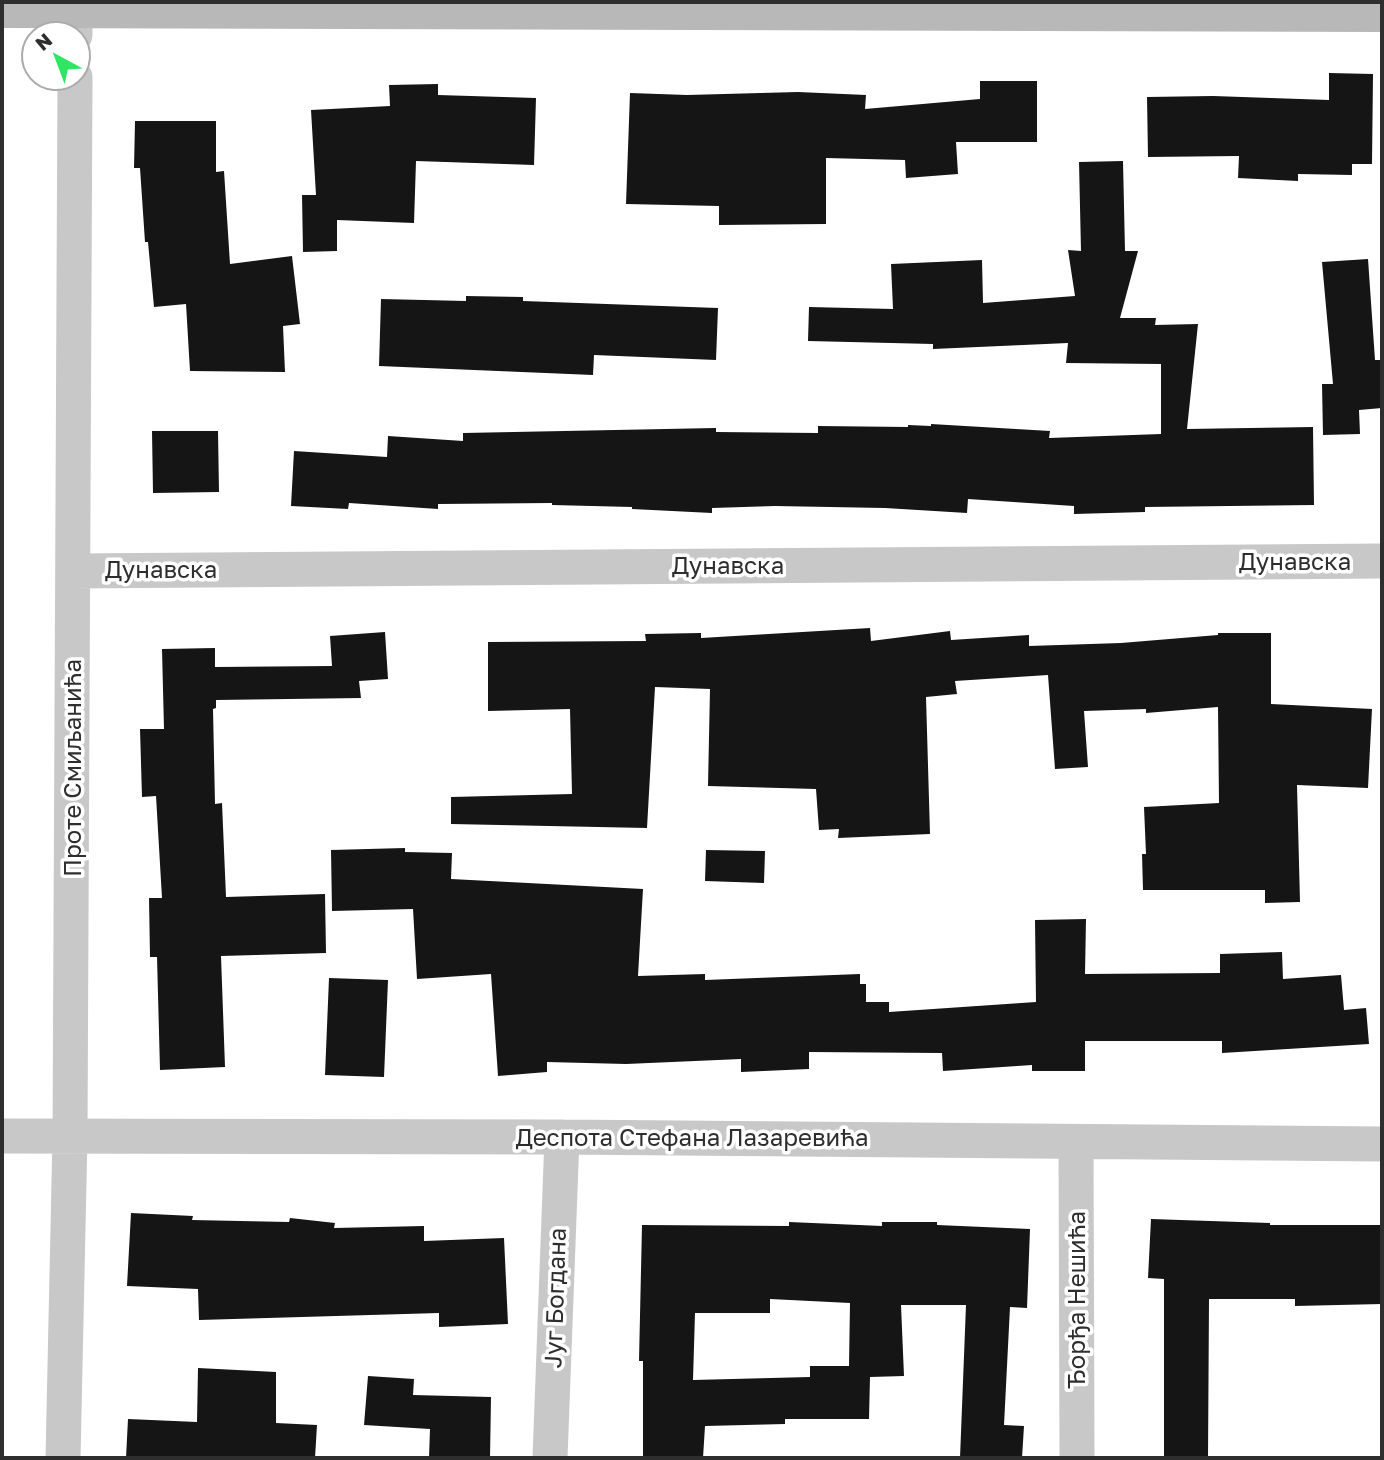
<!DOCTYPE html>
<meta charset="utf-8">
<style>
body{margin:0}
#map{position:relative;width:1384px;height:1460px;overflow:hidden;background:#fff;font-family:"Golos Text",sans-serif}
canvas{display:block}
.frame{position:absolute;inset:0;border:4px solid #2e2e2e;pointer-events:none}
.north{position:absolute;left:21px;top:21px;width:70px;height:70px;box-sizing:border-box;background:#fff;border:2px solid #ababab;border-radius:50%;rotate:319deg;font-size:19px;font-weight:700;line-height:28px;text-align:center;color:#2e2e2e}
.north::after{content:'';display:block;margin:auto;width:24px;height:32px;background:#30e561;clip-path:polygon(50% 0,100% 100%,50% 72%,0 100%)}
</style>
<div id="map">
<canvas width="1384" height="1460"></canvas>
<div class="frame"></div>
<div class="north">N</div>
</div>
<script>
const context = document.querySelector('canvas').getContext('2d');
context.lineJoin = 'round';
function fillPath(path, color) { context.fillStyle = color; context.fill(path, 'evenodd'); }
const poly = rows => new Path2D(rows.map(r => 'M' + r).join(''));
function strokePath(path, color, width, dash) { context.strokeStyle = color; context.lineWidth = width; context.lineCap = dash ? 'butt' : 'round'; context.setLineDash(dash || []); context.stroke(path); }
function drawText(font, color, halo, rows, align = 'center') {
  context.font = font + ' "Golos Text",sans-serif'; context.lineWidth = 7; context.setLineDash([]); context.textBaseline = 'middle'; context.strokeStyle = halo; context.fillStyle = color; for (const [text, x, y, turn = 0] of rows) {
    context.save(); context.translate(x, y); context.rotate((+turn || 0) * Math.PI / 180); context.textAlign = isNaN(turn) ? turn : align; if (halo) context.strokeText(text, 0, 0); context.fillText(text, 0, 0); context.restore();
  }
}
const building = poly([
 [1329,73,1373,74,1372,164,1352,164,1352,175,1298,174,1298,181,1238,178,1239,156,1148,157,1147,97,1213,96,1329,100],
 [980,81,1037,81,1037,142,956,142,958,174,906,178,905,160,826,158,826,224,719,225,719,206,626,204,630,93,687,95,798,92,866,95,865,109,980,99],
 [438,84,438,95,536,98,534,165,416,161,414,223,337,220,337,251,303,252,302,195,316,195,311,110,390,106,389,85],
 [135,121,216,121,216,172,224,171,230,264,292,256,300,324,283,326,285,372,190,371,186,304,154,307,148,242,145,242,140,168,134,168],
 [1123,161,1125,251,1138,251,1120,318,1156,318,1155,325,1198,324,1187,429,1313,427,1314,505,1145,507,1145,512,1074,514,1074,506,968,499,967,513,885,508,775,506,712,508,712,513,632,509,632,507,552,505,552,503,438,504,438,509,349,503,348,509,291,506,294,451,387,457,388,436,463,441,463,433,716,428,716,432,818,433,818,426,908,427,908,425,931,426,931,424,1050,431,1049,438,1161,434,1161,364,1066,363,1068,343,933,349,933,344,808,341,809,307,893,309,891,264,982,260,983,303,1075,296,1068,250,1081,251,1079,162],
 [1368,259,1375,360,1382,360,1382,408,1359,410,1360,434,1323,435,1322,384,1333,384,1322,262],
 [466,296,523,297,523,301,718,308,716,360,594,355,593,375,379,366,381,299,466,301],
 [152,431,218,431,219,492,153,493],
 [870,628,871,641,950,631,951,640,1029,635,1029,646,1121,643,1218,635,1218,633,1271,633,1271,704,1372,709,1368,788,1297,785,1300,902,1265,903,1265,890,1143,890,1142,854,1146,854,1144,807,1219,803,1218,707,1146,713,1146,709,1084,711,1088,767,1055,769,1048,675,955,681,957,694,926,697,930,834,838,838,839,829,819,830,816,789,708,786,710,689,655,687,647,828,451,824,451,797,572,794,570,709,488,711,488,642,646,641,645,634,701,633,701,638],
 [385,632,388,679,359,681,361,698,216,700,216,708,213,709,215,804,222,803,226,897,325,894,326,953,221,956,225,1067,160,1070,157,957,150,957,149,898,162,898,156,796,142,797,140,729,164,729,162,649,215,648,215,667,332,666,330,636],
 [405,848,405,852,452,853,451,879,643,889,638,976,705,974,705,980,860,974,860,984,866,984,866,1002,889,1002,889,1012,1036,1002,1035,920,1086,919,1085,974,1220,973,1220,954,1282,952,1283,979,1341,975,1344,1010,1366,1008,1369,1044,1222,1053,1222,1041,1085,1041,1085,1071,1032,1071,1032,1065,943,1071,942,1053,809,1052,809,1069,741,1072,741,1059,626,1064,547,1062,547,1072,498,1076,491,974,417,979,413,909,332,911,331,850],
 [706,850,765,851,764,883,705,881],
 [329,978,388,980,384,1077,325,1075],
 [131,1213,193,1216,192,1220,289,1222,290,1218,335,1223,334,1228,424,1226,424,1241,504,1238,508,1324,439,1327,439,1313,199,1320,198,1289,127,1286],
 [1151,1219,1270,1223,1270,1225,1382,1225,1382,1304,1295,1306,1295,1299,1209,1299,1208,1458,1164,1458,1164,1279,1148,1278],
 [789,1222,882,1226,882,1222,937,1222,937,1225,1030,1229,1027,1308,1010,1307,1004,1425,1024,1426,1022,1458,960,1458,966,1305,901,1305,904,1376,870,1377,869,1419,785,1419,785,1424,705,1426,703,1458,643,1458,643,1361,639,1361,642,1225,789,1226],
 [770,1299,850,1303,849,1366,810,1366,810,1377,693,1380,695,1313,770,1313],
 [198,1368,276,1372,276,1423,317,1425,315,1458,126,1458,128,1419,197,1422],
 [368,1376,414,1379,413,1395,491,1397,490,1458,429,1458,430,1429,364,1425]
]);
const street = poly([
 [75,10,75,35],
 [74,571,1382,561],
 [2,1136,562,1137,1382,1144],
 [1076,1142,1077,1458],
 [63,1458,70,1136,75,77],
 [550,1458,562,1137]
]);
const secondary = poly([
 [2,9,1382,13]
]);
const streetNames = [
 ["Дунавска",1295,562],
 ["Дунавска",728,566],
 ["Дунавска",161,570],
 ["Проте Смиљанића",73,768,-90],
 ["Деспота Стефана Лазаревића",692,1138],
 ["Југ Богдана",556,1298,-88],
 ["Ђорђа Нешића",1077,1300,-90]
];
fillPath(building, '#151515');
strokePath(street, '#c8c8c8', 35);
strokePath(secondary, '#b8b8b8', 38);
drawText('24px', '#2e2e2e', '#fff', streetNames);
</script>
